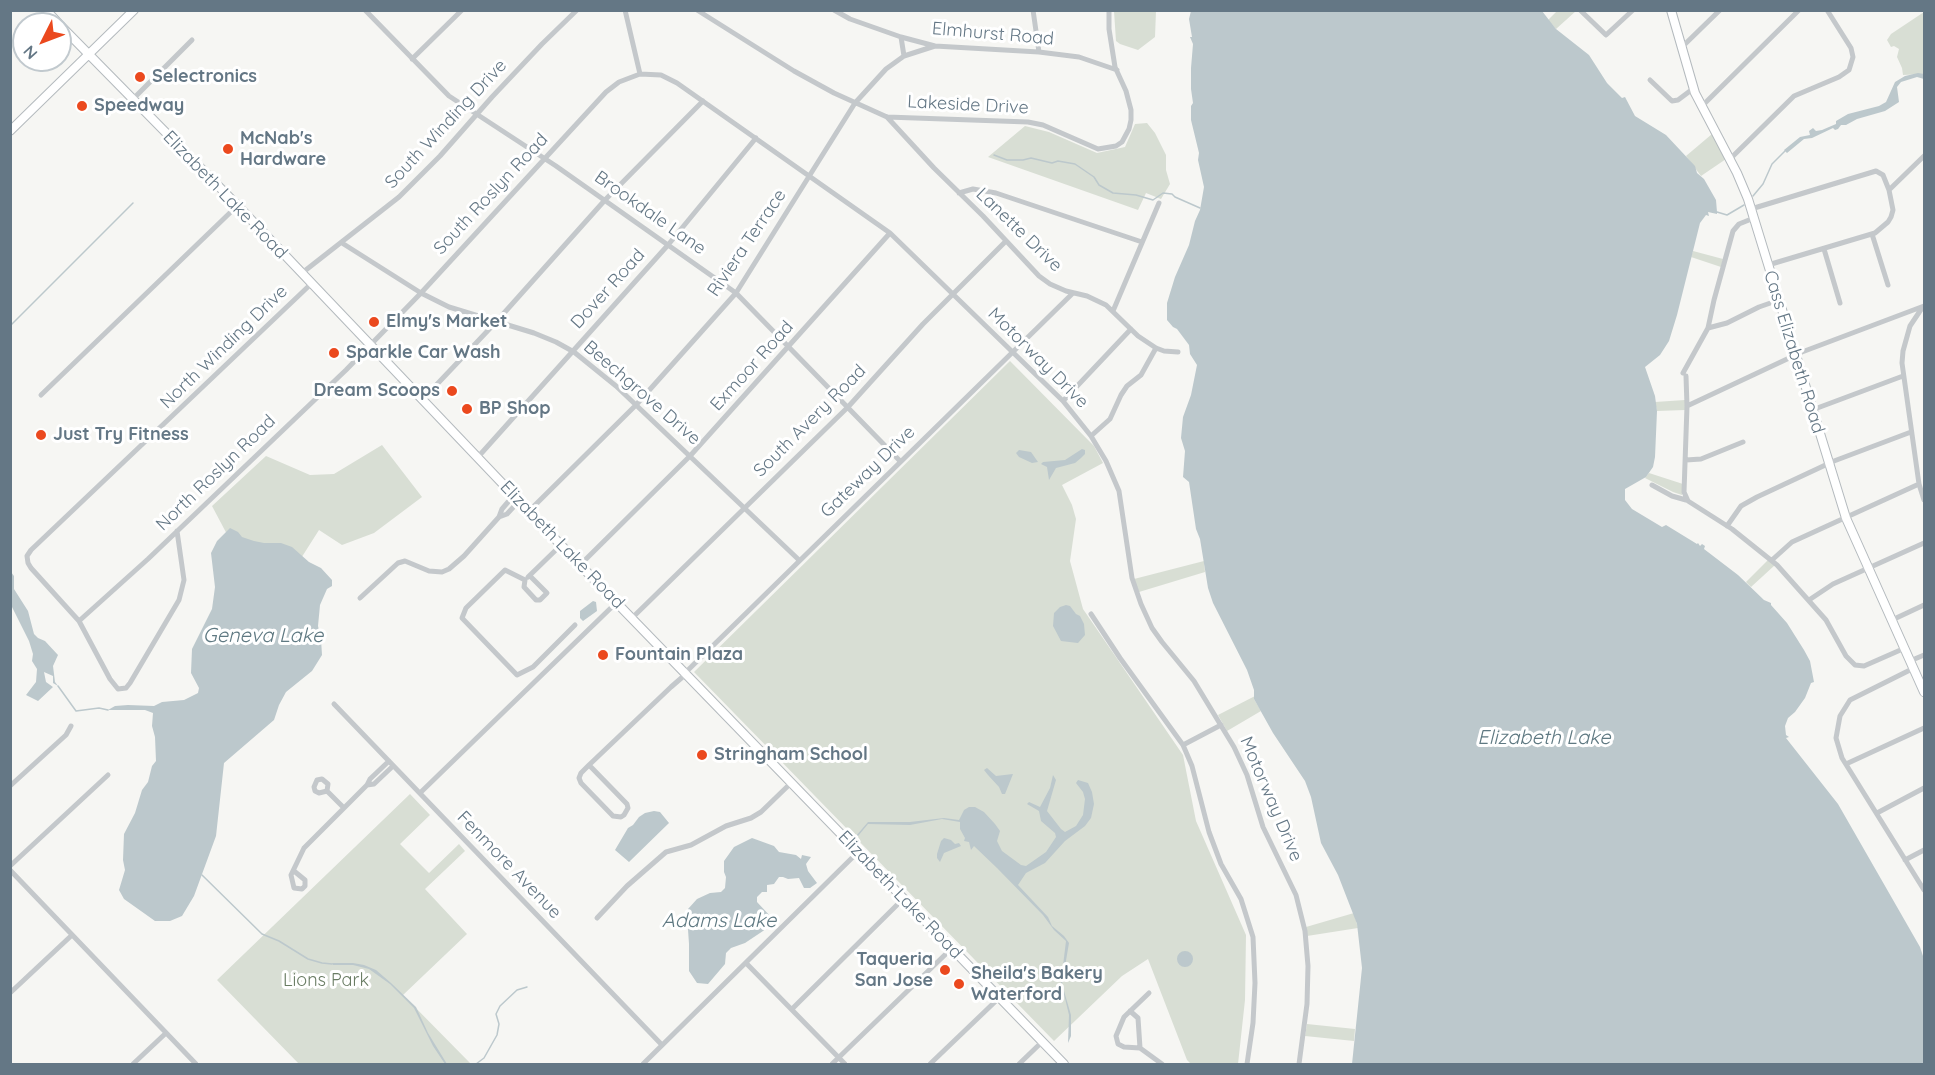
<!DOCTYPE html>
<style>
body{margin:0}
#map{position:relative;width:1935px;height:1075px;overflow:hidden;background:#f6f6f3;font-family:Quicksand,sans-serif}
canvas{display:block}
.frame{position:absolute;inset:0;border:12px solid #647785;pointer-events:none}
.north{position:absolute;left:12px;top:12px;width:60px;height:60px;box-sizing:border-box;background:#fff;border:2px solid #c1c9ce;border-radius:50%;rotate:228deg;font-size:16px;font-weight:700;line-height:24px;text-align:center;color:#647785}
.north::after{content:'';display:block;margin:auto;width:21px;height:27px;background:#eb491e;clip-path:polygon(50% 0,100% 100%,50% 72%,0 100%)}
</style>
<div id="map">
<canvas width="1935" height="1075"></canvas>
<div class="frame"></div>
<div class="north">N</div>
</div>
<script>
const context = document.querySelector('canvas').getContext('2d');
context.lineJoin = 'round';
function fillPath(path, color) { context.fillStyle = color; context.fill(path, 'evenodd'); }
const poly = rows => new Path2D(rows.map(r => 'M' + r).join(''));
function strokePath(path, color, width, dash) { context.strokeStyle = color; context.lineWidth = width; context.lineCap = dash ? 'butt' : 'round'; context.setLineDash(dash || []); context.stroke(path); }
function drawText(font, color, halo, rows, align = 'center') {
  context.font = font + ' Quicksand,sans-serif'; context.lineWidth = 6; context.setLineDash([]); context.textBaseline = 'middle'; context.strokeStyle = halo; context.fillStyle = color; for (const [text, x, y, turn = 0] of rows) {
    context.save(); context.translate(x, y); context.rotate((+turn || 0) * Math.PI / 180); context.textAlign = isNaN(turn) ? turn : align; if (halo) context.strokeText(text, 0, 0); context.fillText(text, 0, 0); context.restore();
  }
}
const green = poly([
 [1114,11,1156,11,1155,37,1138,50,1120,44,1116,41],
 [1557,11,1576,11,1556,29,1548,20],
 [1924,12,1924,74,1903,75,1902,68,1897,57,1899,49,1894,46,1891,47,1887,40,1891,34],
 [1147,123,1155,133,1166,155,1166,170,1170,184,1161,199,1146,193,1138,210,988,157,1025,126,1049,132,1097,153,1125,147,1135,124],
 [1712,134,1726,159,1701,176,1686,156],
 [1693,251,1723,259,1721,267,1691,257],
 [1010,361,1094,446,1103,463,1062,485,1072,505,1076,519,1070,561,1083,609,1183,755,1196,821,1246,935,1245,1000,1238,1064,1191,1064,1187,1060,1148,959,1122,976,1054,1041,694,672],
 [1685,400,1685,410,1657,411,1655,402],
 [382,445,422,497,374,533,342,545,319,530,298,563,238,555,212,506,266,456,310,475,334,474],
 [1649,473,1683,484,1682,495,1673,492,1645,478],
 [1769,559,1775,565,1751,587,1746,582],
 [1204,561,1205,572,1139,592,1134,579],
 [1255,696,1254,699,1261,711,1227,731,1218,715],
 [410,794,430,815,400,844,429,873,459,844,465,851,425,889,467,934,403,995,471,1064,299,1064,217,980],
 [1354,913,1358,928,1307,936,1306,927],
 [1307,1024,1355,1029,1354,1041,1305,1036]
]);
const water = poly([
 [1191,11,1542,11,1556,29,1589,55,1607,83,1622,98,1625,97,1635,116,1666,135,1695,166,1697,173,1704,179,1716,200,1717,212,1717,214,1708,212,1709,216,1706,215,1700,223,1677,315,1669,341,1660,355,1645,367,1655,396,1657,411,1655,457,1653,467,1646,477,1625,489,1625,500,1632,509,1662,527,1666,525,1697,544,1698,543,1700,546,1702,544,1705,546,1704,549,1738,575,1764,600,1771,603,1771,605,1787,623,1804,650,1810,661,1814,682,1811,683,1805,698,1795,712,1788,718,1785,726,1786,735,1789,737,1786,738,1838,804,1920,947,1924,959,1924,1064,1352,1064,1362,968,1357,924,1338,875,1321,843,1311,797,1305,781,1273,733,1259,708,1254,699,1254,690,1247,670,1213,603,1208,588,1200,539,1196,529,1189,482,1183,477,1185,451,1181,438,1183,417,1191,395,1197,365,1190,354,1189,345,1177,329,1173,327,1167,320,1167,303,1175,277,1189,245,1195,221,1200,210,1204,187,1198,160,1199,153,1191,120,1191,106,1193,103,1191,89,1191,68,1193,44,1190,37,1192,37,1189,19],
 [1918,73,1924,74,1924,79,1917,77,1901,82,1897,87,1899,102,1885,111,1857,119,1846,125,1841,125,1838,129,1835,130,1833,128,1812,138,1804,139,1787,153,1784,150,1800,137,1810,135,1809,131,1813,128,1816,131,1822,130,1836,124,1836,121,1848,114,1879,106,1886,102,1895,82,1905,76],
 [1082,449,1085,450,1085,454,1081,458,1075,463,1056,468,1049,480,1047,467,1041,464,1043,462,1065,460],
 [1019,450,1031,452,1038,462,1032,463,1019,457,1016,453],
 [230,528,238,532,242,537,254,541,264,543,281,543,292,547,309,562,321,568,332,580,332,586,327,589,320,605,318,626,321,639,322,655,312,671,286,692,279,705,274,720,224,763,216,836,194,896,182,916,170,921,155,921,124,899,119,890,125,870,123,860,124,834,135,813,142,790,148,782,152,766,156,761,155,737,152,726,153,713,145,710,108,710,115,706,128,705,154,706,162,702,184,700,198,693,199,688,191,673,192,649,212,609,215,587,211,553,217,541],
 [11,572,14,576,14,589,28,611,34,634,38,638,45,641,58,655,53,666,55,682,58,686,53,683,53,676,44,672,46,682,53,687,38,701,26,695,36,682,37,669,32,661,33,654,29,641,11,605],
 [593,601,596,602,597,611,583,621,580,618,580,611],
 [1066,605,1070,606,1076,614,1080,616,1084,624,1085,635,1078,643,1061,641,1053,626,1054,613,1060,607],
 [987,768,996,776,1013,774,1005,794,1002,794,999,787,988,775,984,770],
 [1053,775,1056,780,1047,811,1061,829,1065,832,1076,826,1083,815,1085,799,1083,792,1076,783,1078,780,1088,783,1092,792,1094,804,1091,818,1085,826,1065,841,1045,863,1026,873,1018,885,1048,917,1052,926,1064,936,1069,943,1062,984,1071,1015,1071,1036,1068,1043,1069,1015,1061,982,1066,941,1054,930,1043,915,997,868,974,846,971,850,969,842,964,841,965,838,960,829,960,822,942,819,910,825,868,824,858,836,856,836,868,822,910,822,944,818,959,820,964,810,969,807,975,807,984,812,995,824,1000,831,997,841,1002,851,1021,865,1026,866,1046,852,1056,837,1055,833,1041,821,1039,811,1027,804,1029,802,1040,807,1050,788],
 [654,811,660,812,669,823,629,862,615,850,628,828,633,825,639,817,645,813],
 [752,838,774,846,779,852,796,855,801,859,802,855,811,857,806,864,808,871,817,883,810,888,804,888,799,878,788,879,783,877,779,877,774,884,767,885,767,892,762,892,757,897,757,902,771,917,771,924,763,931,745,943,731,948,726,953,725,964,708,984,697,983,689,971,689,944,687,915,688,909,697,899,710,893,721,892,725,888,726,877,724,872,724,861,734,847],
 [944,838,951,840,955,844,959,843,961,846,944,853,940,862,937,858,937,854,941,841],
 '1177 959a8 8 0 1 1 16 0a8 8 0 1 1-16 0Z',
 [332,963,353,963,364,965,376,970,391,983,416,1007,428,1033,447,1064,445,1064,433,1046,414,1008,390,984,369,969,353,965,333,965]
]);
const stream = poly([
 [994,155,1007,160,1023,160,1031,158,1052,163,1058,161,1075,164,1094,177,1099,185,1113,193,1136,195,1153,200,1163,193,1172,194,1175,197,1200,208],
 [1753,196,1763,184,1772,164,1785,151],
 [1717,212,1727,215,1744,205],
 [10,326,133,203],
 [58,686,76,711,99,708,108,710],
 [202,875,262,934,279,941,308,959,322,963,332,964],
 [476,1064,484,1058,497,1035,499,1024,496,1014,500,1006,517,990,527,987]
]);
const street = poly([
 [365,10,449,96,556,166,736,293,900,461],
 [625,10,640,74,661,75,677,83,890,233,1063,401,1091,436,1106,461,1119,491,1132,578,1141,604,1152,628,1162,642,1194,681,1234,747,1247,775,1263,827,1296,895,1305,931,1308,966,1307,1004,1299,1064],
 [697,10,794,71,834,93,887,117,1028,122,1043,125,1098,149,1116,146,1122,142,1129,129,1131,120,1131,110,1126,91,1115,67,1109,29,1109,10],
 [834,10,850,19,901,37,935,46,1039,52,1079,57,1117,70],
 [1033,10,1039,52],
 [1580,10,1606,35,1633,10],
 [901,37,904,56],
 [1682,47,1720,10],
 [412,59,462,10],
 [1650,80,1672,101,1678,100,1694,88],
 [132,100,192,40],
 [1701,107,1799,10],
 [887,117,934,168,983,216,1039,276,1050,284,1066,291,1087,296,1106,305,1138,336,1156,348,1164,351,1178,352],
 [1730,159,1794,96,1839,77,1849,70,1853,57,1851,48,1827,10],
 [1889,190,1924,156],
 [959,193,973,189,996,193,1142,242],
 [1751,209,1876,171,1883,175,1889,190,1893,210,1891,217,1888,222,1875,233,1768,265],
 [1872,234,1888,285],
 [342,243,421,293,449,307,534,333,556,342,574,352,616,386,799,560],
 [1824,249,1840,303],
 [302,273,399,197,440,156,492,97,542,44,577,10],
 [1922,308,1910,326,1903,351,1902,363,1919,484,1924,500],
 [1113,311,1159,203],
 [1708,328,1727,323,1759,307,1779,300],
 [1683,373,1708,328,1714,300,1733,231,1739,224,1754,218],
 [1686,376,1687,406,1684,492,1688,501,1732,529,1777,565,1826,620,1846,656,1855,665,1864,666,1905,648],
 [41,395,237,206],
 [423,399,496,322,605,200,703,101],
 [1063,401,1131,329],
 [1687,406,1802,352,1924,306],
 [1812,410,1903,376],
 [1091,436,1110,419,1121,395,1127,386,1141,375,1156,348],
 [478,457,668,245,756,138],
 [1686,460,1701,459,1743,442],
 [1652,485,1672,496,1686,500],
 [529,511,636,405,736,293,855,103,886,69,904,56,935,46],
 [499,517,507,514,519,501],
 [1727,526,1741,506,1757,497,1834,461,1911,432],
 [177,531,184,580,179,600,130,683,126,688,118,689,110,679,79,621,31,568,28,563,27,556,31,550,312,283],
 [1772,560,1792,542,1919,484],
 [580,565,690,456,890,233],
 [530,576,547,593,540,600,536,600,524,587,525,580,505,570,466,608,462,618,517,675,533,667,575,625],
 [528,577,561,545],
 [360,598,398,563,405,561,429,571,442,572,449,569,464,556,499,517,502,509,514,495],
 [1809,600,1833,584,1924,543],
 [1091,614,1120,658,1183,745,1192,766,1209,832,1221,864,1241,899,1253,937,1255,983,1253,1023,1247,1064],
 [632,618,848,407,923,324,1006,241],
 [1892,620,1924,605],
 [79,621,148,559,346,370,421,293,606,92,619,82,640,74],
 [1910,661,1924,655],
 [1914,668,1850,700,1840,716,1836,738,1842,758,1924,890],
 [685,673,1072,294],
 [334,704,662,1045],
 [1183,745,1221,725],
 [1846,764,1924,728],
 [589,765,627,804,628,808,624,815,621,817,613,816,581,783,579,778,581,773,589,765,671,687,686,674],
 [367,785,374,784,393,766],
 [10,786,66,735,71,726],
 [327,791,328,784,322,779,317,780,314,787,315,791,319,793,327,791,344,808],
 [420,793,617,602],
 [1877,813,1924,788],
 [1905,860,1924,850],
 [10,866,108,775],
 [10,870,196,1064],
 [294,871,305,880,305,886,302,889,294,888,291,875,304,848,367,785,370,779,389,761],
 [597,918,627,886,666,852,691,845,726,826,751,818,761,812,791,783],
 [746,963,845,1064],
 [10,993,72,935],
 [1149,993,1124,1017,1116,1036,1118,1044,1124,1047,1140,1048,1162,1064],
 [792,1009,903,899],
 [1130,1011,1138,1018,1140,1048],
 [133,1064,166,1033],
 [643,1064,858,852],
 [832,1064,952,948],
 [930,1064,1000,997],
 [1019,1064,1043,1041]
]);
const secondary = poly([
 [46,10,59,24],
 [1671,10,1695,93,1737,173,1748,199,1846,518,1924,692],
 [60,25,240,208,580,565,1064,1064],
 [10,131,134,10]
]);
const markers = [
 [140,77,6,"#eb491e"],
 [82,106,6,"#eb491e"],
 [228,149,6,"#eb491e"],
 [374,322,6,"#eb491e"],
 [334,353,6,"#eb491e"],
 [452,391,6,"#eb491e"],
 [467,409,6,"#eb491e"],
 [41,435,6,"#eb491e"],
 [603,655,6,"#eb491e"],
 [702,755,6,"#eb491e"],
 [945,970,6,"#eb491e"],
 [959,984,6,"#eb491e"]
];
const streetNames = [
 ["Elmhurst Road",993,34,5],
 ["Lakeside Drive",968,105,3],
 ["South Winding Drive",446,124,-47],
 ["South Roslyn Road",491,194,-47],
 ["Elizabeth Lake Road",225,195,46],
 ["Brookdale Lane",650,213,35],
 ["Lanette Drive",1019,230,44],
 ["Riviera Terrace",747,243,-56],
 ["Dover Road",608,289,-48],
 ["North Winding Drive",224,347,-44],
 ["Cass Elizabeth Road",1794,352,73],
 ["Motorway Drive",1038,358,45],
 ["Exmoor Road",752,366,-48],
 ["Beechgrove Drive",642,393,41],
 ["South Avery Road",810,421,-45],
 ["Gateway Drive",868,472,-44],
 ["North Roslyn Road",216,473,-44],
 ["Elizabeth Lake Road",562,545,46],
 ["Motorway Drive",1271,799,67],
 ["Fenmore Avenue",509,865,46],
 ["Elizabeth Lake Road",900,895,46]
];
const poiNames = [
 ["Selectronics",152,77],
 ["Speedway",94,106],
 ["McNab's",240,139],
 ["Hardware",240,160],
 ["Elmy's Market",386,322],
 ["Sparkle Car Wash",346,353],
 ["Dream Scoops",440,391,"right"],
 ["BP Shop",479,409],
 ["Just Try Fitness",53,435],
 ["Fountain Plaza",615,655],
 ["Stringham School",714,755],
 ["Taqueria",933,960,"right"],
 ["San Jose",933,981,"right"],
 ["Sheila's Bakery",971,974],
 ["Waterford",971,995]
];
const parkNames = [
 ["Lions Park",326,981]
];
const waterNames = [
 ["Geneva Lake",263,636],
 ["Elizabeth Lake",1544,738],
 ["Adams Lake",719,921]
];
fillPath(green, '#d8ded4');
fillPath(water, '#bcc8cc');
strokePath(stream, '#bcc8cc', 1.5);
strokePath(secondary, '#b4babe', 10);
strokePath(street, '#c4c8cb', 5);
strokePath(secondary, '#fff', 8);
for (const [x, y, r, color] of markers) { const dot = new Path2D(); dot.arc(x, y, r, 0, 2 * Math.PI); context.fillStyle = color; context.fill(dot); strokePath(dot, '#fff', 2); }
drawText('18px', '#647785', '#fff', streetNames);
drawText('bold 18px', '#647785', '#fff', poiNames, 'left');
drawText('18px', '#697c63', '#fff', parkNames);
drawText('italic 20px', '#5f7982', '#fff', waterNames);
</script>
